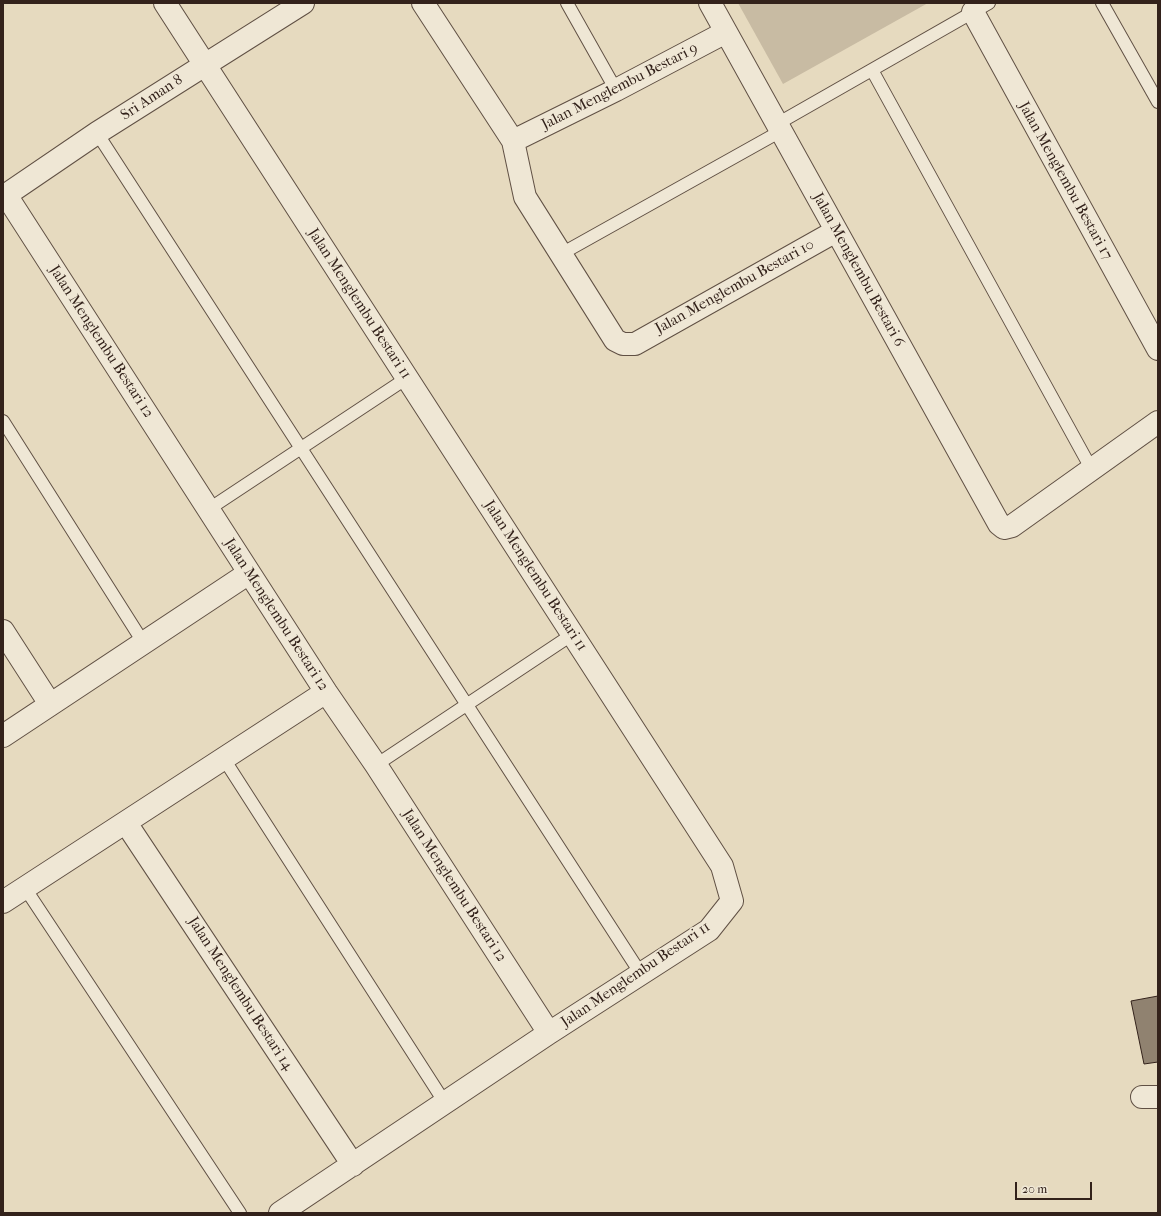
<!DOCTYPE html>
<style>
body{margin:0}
#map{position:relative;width:1161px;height:1216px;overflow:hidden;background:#e6dabf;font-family:"IM FELL French Canon",serif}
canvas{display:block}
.frame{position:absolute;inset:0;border:4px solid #33221b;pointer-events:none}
.scale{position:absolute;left:1015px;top:1182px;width:77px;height:18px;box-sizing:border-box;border:2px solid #33221b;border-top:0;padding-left:5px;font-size:12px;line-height:14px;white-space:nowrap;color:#33221b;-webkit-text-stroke:3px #efe7d5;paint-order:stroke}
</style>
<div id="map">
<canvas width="1161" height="1216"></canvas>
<div class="frame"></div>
<div class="scale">20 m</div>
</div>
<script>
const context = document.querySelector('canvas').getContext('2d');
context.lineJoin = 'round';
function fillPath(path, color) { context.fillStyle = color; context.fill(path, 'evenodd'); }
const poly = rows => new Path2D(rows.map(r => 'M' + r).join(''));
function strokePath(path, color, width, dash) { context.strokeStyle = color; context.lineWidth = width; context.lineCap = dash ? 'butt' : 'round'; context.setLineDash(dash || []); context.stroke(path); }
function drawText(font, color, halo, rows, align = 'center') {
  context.font = font + ' "IM FELL French Canon",serif'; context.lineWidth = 3.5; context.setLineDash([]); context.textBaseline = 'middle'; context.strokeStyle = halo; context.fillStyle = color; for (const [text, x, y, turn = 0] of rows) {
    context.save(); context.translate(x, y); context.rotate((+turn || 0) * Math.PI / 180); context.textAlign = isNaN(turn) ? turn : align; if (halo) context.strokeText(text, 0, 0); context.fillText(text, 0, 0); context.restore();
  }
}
const green = poly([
 [738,3,928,3,783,84]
]);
const building = poly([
 [1158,996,1158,1062,1144,1064,1131,1001,1158,996]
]);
const lane = poly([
 [567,3,616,90],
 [1102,3,1158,102],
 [872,70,1092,470],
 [777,124,989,3],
 [97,133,641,974],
 [561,254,781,131],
 [3,421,143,642],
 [209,509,407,378],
 [224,759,445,1103],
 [376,765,573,634],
 [25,888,240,1213]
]);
const street = poly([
 [165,3,722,866,732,901,709,930,549,1033,280,1213],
 [423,3,513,141,525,197,615,340,623,344,635,344,836,231],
 [710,3,999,524,1004,528,1012,526,1158,422],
 [973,12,1158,349],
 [513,141,616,90,726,32],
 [6,195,326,692,376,765,549,1033],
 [3,197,97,133,303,3],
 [3,631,50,704],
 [3,736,249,573],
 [126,823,353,1165],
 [3,902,326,692],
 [1142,1097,1158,1097]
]);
const streetNames = [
 ["Jalan Menglembu Bestari 9",620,87,-27],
 ["Sri Aman 8",152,98,-33],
 ["Jalan Menglembu Bestari 17",1065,181,61],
 ["Jalan Menglembu Bestari 6",858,270,61],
 ["Jalan Menglembu Bestari 10",735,287,-29],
 ["Jalan Menglembu Bestari 11",359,304,57],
 ["Jalan Menglembu Bestari 12",101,342,57],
 ["Jalan Menglembu Bestari 11",535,576,57],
 ["Jalan Menglembu Bestari 12",276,615,57],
 ["Jalan Menglembu Bestari 12",454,886,57],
 ["Jalan Menglembu Bestari 11",636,975,-34],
 ["Jalan Menglembu Bestari 14",240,994,57]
];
fillPath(green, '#c8bba3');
fillPath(building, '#908270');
strokePath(building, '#33221b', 1);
strokePath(lane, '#605044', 14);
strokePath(street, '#605044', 24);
strokePath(lane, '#efe7d5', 12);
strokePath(street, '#efe7d5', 22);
drawText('15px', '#33221b', '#efe7d5', streetNames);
</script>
